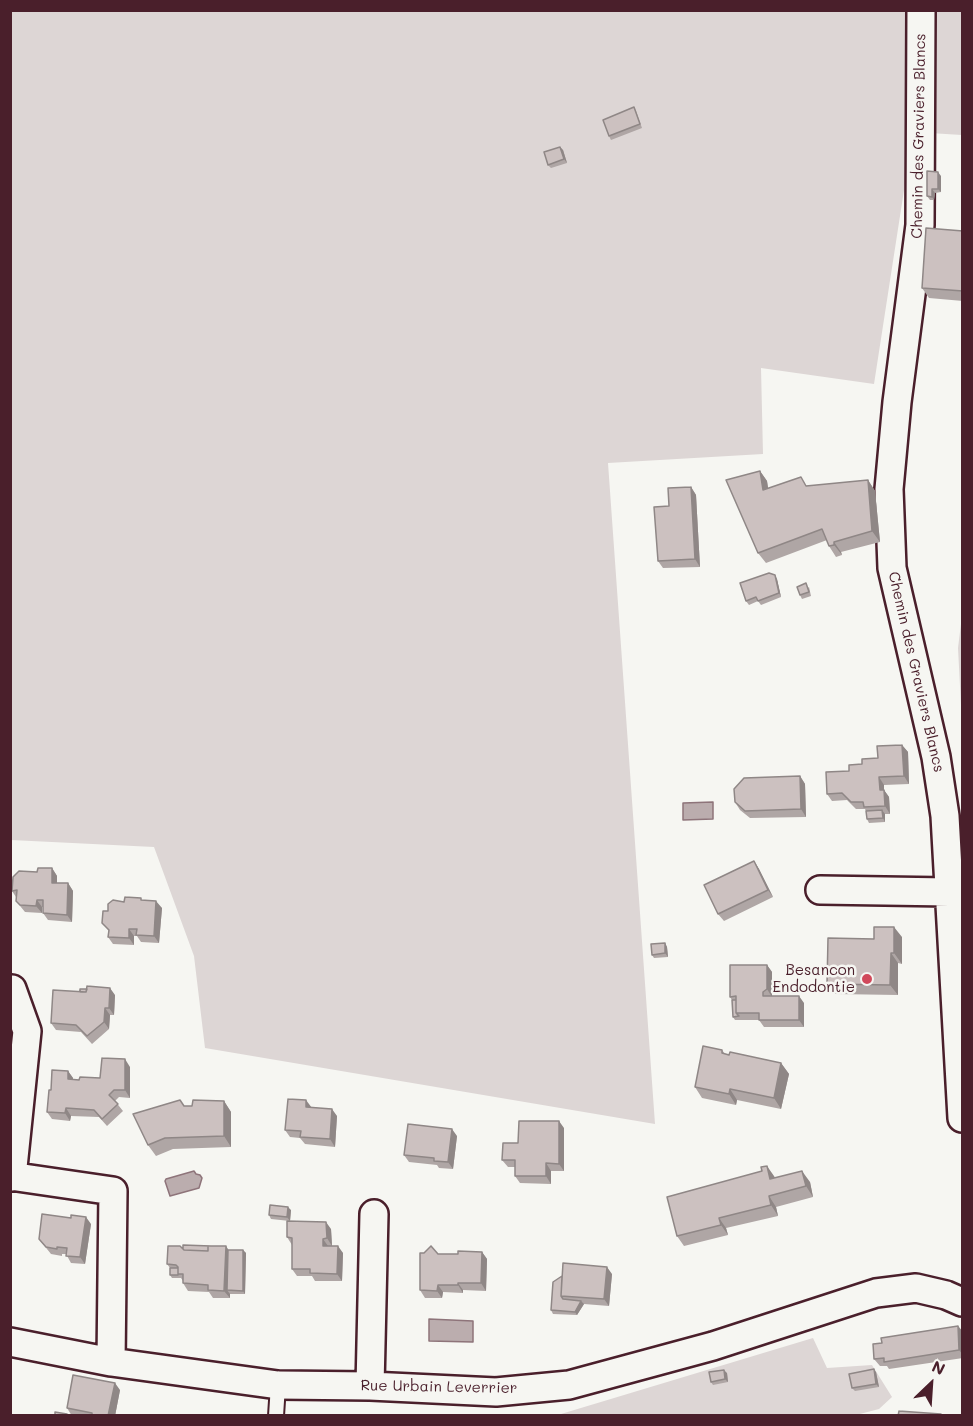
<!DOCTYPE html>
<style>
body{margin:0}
#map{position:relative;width:973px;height:1426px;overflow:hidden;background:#f6f6f2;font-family:Mali,sans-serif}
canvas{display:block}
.frame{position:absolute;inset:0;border:12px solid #4a1f2b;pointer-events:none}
.north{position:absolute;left:901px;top:1354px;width:60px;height:60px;-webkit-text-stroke:4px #f6f6f2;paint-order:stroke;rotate:25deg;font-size:16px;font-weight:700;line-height:24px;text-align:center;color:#4a1f2b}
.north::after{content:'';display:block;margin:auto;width:21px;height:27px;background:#4a1f2b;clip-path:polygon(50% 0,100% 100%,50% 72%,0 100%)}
</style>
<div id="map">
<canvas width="973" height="1426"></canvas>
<div class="frame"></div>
<div class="north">N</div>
</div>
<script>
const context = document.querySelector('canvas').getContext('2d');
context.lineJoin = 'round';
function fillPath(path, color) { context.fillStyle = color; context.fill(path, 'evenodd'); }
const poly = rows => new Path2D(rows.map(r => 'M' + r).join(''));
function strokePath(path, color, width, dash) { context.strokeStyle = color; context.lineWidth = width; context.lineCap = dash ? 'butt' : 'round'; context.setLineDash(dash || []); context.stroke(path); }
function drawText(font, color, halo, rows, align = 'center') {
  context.font = font + ' Mali,sans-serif'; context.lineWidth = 5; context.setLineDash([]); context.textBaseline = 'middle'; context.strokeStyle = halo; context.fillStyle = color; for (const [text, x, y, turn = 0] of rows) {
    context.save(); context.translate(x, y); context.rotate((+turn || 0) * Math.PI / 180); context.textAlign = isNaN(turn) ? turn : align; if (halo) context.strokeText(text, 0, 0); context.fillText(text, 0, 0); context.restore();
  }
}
const green = poly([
 [11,11,962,11,962,135,913,132,874,384,761,368,763,454,608,463,655,1124,205,1048,194,956,154,847,11,840],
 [962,616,962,724,958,648],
 [813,1338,827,1368,872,1365,892,1397,879,1409,856,1415,561,1416,561,1414]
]);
const water = poly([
 [713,802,713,819,683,820,683,803,713,802],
 [194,1171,196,1174,200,1175,202,1178,199,1188,170,1196,165,1181,166,1179,194,1171],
 [429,1319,473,1321,473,1342,429,1341,429,1319]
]);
const service = poly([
 [276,1416,278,1385]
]);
const minor = poly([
 [921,10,920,225,897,402,889,489,892,568,936,757,945,816,962,1118],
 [820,890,949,892],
 [10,1176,113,1191,111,1362],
 [12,1177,27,1031,12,989],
 [10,1342,111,1362,278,1385,370,1386,496,1392,569,1385,713,1346,876,1293,916,1288,946,1295,962,1302],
 [370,1386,374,1214]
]);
const wall = poly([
 [634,107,636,111,642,128,611,140,609,136],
 [560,147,563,150,567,163,551,168,548,165],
 [941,176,941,192,935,193,934,200,930,200,927,196],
 [963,231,963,301,929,298,922,288],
 [760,471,767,481,768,488,807,486,868,480,875,491,880,542,841,552,842,555,836,557,829,546,827,540,766,563,758,553],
 [691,487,696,495,700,567,663,568,658,561],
 [777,579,781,597,761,605,758,601,749,605,746,601],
 [809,587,811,596,802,599,800,595],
 [902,745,908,752,909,784,884,785,884,790,889,797,890,814,885,814,885,822,869,823,867,819,866,811,865,809,856,809,847,800,832,801,827,794,849,771,862,764,878,758],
 [800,776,805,784,806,817,750,818,740,810,735,802],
 [754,861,759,869,773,897,724,921,718,914],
 [52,868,57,876,57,883,68,883,73,891,72,922,48,920,43,913,43,907,42,907,42,913,25,912,16,901,16,897,12,891,37,872],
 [143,900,162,908,159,943,141,942,137,936,134,936,134,945,113,944,108,937,109,931,102,923,108,911,124,902],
 [902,937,902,964,898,963,898,995,835,994,827,984,874,939],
 [665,943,667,947,668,957,654,958,652,955],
 [767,965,772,972,772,996,804,1003,804,1027,764,1027,759,1020,735,1020,733,1017,732,1000,730,997],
 [115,995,114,1015,110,1015,109,1029,92,1044,81,1032,56,1030,51,1023],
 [722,1050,725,1054,781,1063,789,1074,781,1109,737,1100,736,1105,702,1098,695,1087],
 [130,1067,130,1098,119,1097,115,1101,123,1111,107,1126,99,1117,71,1116,70,1121,52,1119,47,1112,51,1090,68,1071,73,1078,73,1079,79,1080,100,1078],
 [180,1100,184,1106,192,1106,224,1101,231,1112,231,1147,173,1149,156,1156,148,1145],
 [312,1107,337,1116,335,1147,305,1144,300,1138,290,1137,285,1130],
 [564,1128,564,1171,551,1171,551,1184,520,1183,515,1176,515,1167,508,1167,502,1160,518,1143],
 [457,1136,453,1169,439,1168,437,1165,409,1162,404,1155],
 [774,1176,775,1178,810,1182,813,1197,776,1207,778,1216,726,1228,728,1235,684,1246,677,1236],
 [291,1210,290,1221,271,1219,269,1215],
 [91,1224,85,1264,71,1263,66,1254,62,1254,62,1256,51,1254,39,1239],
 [331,1229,332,1246,343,1253,342,1281,315,1281,312,1276,297,1276,292,1269,292,1245,287,1237],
 [226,1246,228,1250,243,1250,246,1253,245,1294,230,1294,230,1298,213,1298,209,1292,188,1291,183,1283,183,1281,181,1278,172,1278,170,1275,170,1268,167,1264,183,1249],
 [482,1252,487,1259,486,1291,463,1290,463,1293,443,1292,442,1298,425,1298,420,1290,438,1254,458,1254],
 [612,1274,609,1306,584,1304,577,1315,553,1314,551,1310,553,1282],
 [958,1326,963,1332,963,1358,889,1369,887,1366,880,1366,874,1359],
 [876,1372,879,1387,855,1391,852,1388],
 [727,1373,728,1382,713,1385,711,1382],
 [120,1390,115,1416,72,1416,67,1408]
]);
const shadedWall = poly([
 [560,147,563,150,567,163,564,159],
 [938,172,941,176,941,192,938,189],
 [932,189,935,193,934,200,932,197],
 [760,471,767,481,770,501,763,490],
 [868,480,875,491,880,542,872,531],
 [691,487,696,495,700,567,695,559],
 [834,542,841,552,842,555,834,545],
 [775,575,777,579,781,597,779,593],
 [902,745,908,752,909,784,904,776],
 [800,776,805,784,806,817,801,809],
 [879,777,884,785,884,790,889,797,890,814,885,806,880,790],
 [882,810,885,814,885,822,883,818],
 [754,861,759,869,773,897,768,890],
 [52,868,57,876,57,890,52,883],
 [68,883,73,891,72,922,67,915],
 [37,900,42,907,42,913,36,906],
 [156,901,162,908,159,943,154,936],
 [894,927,902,937,902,964,894,953],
 [129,929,134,936,134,945,129,938],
 [665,943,667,947,668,957,665,953],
 [891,953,898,963,898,995,890,985],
 [767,965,772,972,772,997,767,989],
 [110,988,115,995,114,1015,109,1008],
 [799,996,804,1003,804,1027,799,1020],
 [105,1008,110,1015,109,1029,104,1022],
 [125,1059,130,1067,130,1098,125,1090],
 [781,1063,789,1074,781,1109,774,1098],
 [68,1071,73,1078,73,1086,68,1079],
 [730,1089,737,1100,736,1105,729,1094],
 [306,1100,312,1108,306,1107],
 [224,1101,231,1112,231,1147,224,1136],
 [66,1108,71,1116,70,1121,65,1113],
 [332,1109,337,1116,335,1147,330,1139],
 [559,1121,564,1128,564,1171,559,1164],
 [452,1129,457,1136,453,1169,448,1162],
 [546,1163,551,1171,551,1184,546,1176],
 [767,1166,774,1176,778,1190,770,1179],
 [802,1171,810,1182,813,1197,806,1186],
 [769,1196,776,1207,778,1216,771,1205],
 [288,1207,291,1210,290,1221,287,1217],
 [86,1217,91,1224,85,1264,80,1257],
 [719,1218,726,1228,728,1235,721,1225],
 [326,1222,331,1229,332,1246,327,1238],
 [323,1239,328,1246,323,1246],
 [226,1246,231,1254,227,1290,230,1294,230,1298,224,1291],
 [338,1246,343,1253,342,1281,337,1274],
 [243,1250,246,1253,245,1294,243,1291],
 [482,1252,487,1259,486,1291,481,1283],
 [607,1267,612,1274,609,1306,604,1299],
 [458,1283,463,1290,463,1293,458,1285],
 [438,1285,443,1292,442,1298,437,1291],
 [581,1301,584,1304,577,1315,575,1312],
 [958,1326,963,1332,963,1355,959,1350],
 [874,1369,876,1372,879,1387,876,1384],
 [724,1370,727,1373,728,1382,725,1379],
 [115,1383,120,1390,115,1416,108,1416]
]);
const building = poly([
 [634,107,640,124,609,136,603,120,634,107],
 [560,147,564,159,548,165,544,152,560,147],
 [927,171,938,172,938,189,932,189,932,197,927,196,927,171],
 [926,228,963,231,963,291,922,288,926,228],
 [760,471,763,490,801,477,806,486,868,480,872,531,834,542,834,545,829,546,822,529,758,553,726,480,760,471],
 [691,487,695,559,658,561,654,507,669,506,668,488,691,487],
 [769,573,775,575,779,593,758,601,756,597,746,601,740,583,769,573],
 [806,583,809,592,800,595,797,587,806,583],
 [902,745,904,776,879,777,880,790,884,790,885,806,864,807,863,802,851,802,842,793,827,794,826,772,849,771,849,765,862,764,862,759,878,758,877,746,902,745],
 [800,776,801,809,745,811,735,802,734,789,744,778,800,776],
 [882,810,883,818,867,819,866,811,882,810],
 [754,861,768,890,718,914,704,885,754,861],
 [38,868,52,868,52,883,68,883,67,915,43,913,43,900,37,900,36,906,20,905,16,901,17,890,12,891,13,877,19,871,37,872,38,868],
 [125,897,141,898,141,900,156,901,154,936,136,935,137,929,129,929,129,938,108,937,109,930,102,923,103,911,108,911,108,904,113,900,124,902,125,897],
 [874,927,894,927,894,953,891,953,890,985,827,984,828,938,874,939,874,927],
 [665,943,665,953,652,955,651,944,665,943],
 [730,965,767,965,767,989,763,992,763,996,799,996,799,1020,759,1020,759,1013,736,1013,736,996,730,997,730,965],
 [87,986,110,988,109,1008,105,1008,104,1022,87,1036,76,1025,51,1023,53,990,86,992,87,986],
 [80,989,87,989,86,992,80,992,80,989],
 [732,1000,736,1000,736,1013,739,1016,733,1017,732,1000],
 [703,1046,722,1050,722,1053,729,1055,730,1052,781,1063,774,1098,730,1089,729,1094,695,1087,703,1046],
 [102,1058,125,1059,125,1090,114,1090,109,1095,118,1104,102,1119,94,1110,66,1108,65,1113,47,1112,49,1090,51,1090,52,1070,68,1071,68,1079,79,1080,80,1077,100,1078,102,1058],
 [288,1099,306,1100,306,1107,332,1109,330,1139,300,1137,301,1131,285,1130,288,1099],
 [180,1100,184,1106,192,1106,193,1100,224,1101,224,1136,165,1138,148,1145,133,1114,180,1100],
 [519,1121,559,1121,559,1164,546,1163,546,1176,515,1176,515,1160,502,1160,503,1143,518,1143,519,1121],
 [408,1124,452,1129,448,1162,434,1161,434,1158,404,1155,408,1124],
 [767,1166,770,1179,802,1171,806,1186,769,1196,771,1205,719,1218,721,1225,677,1236,667,1197,762,1171,761,1167,767,1166],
 [270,1205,288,1207,287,1217,269,1215,270,1205],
 [42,1214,71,1218,71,1215,86,1217,80,1257,66,1256,67,1248,57,1247,57,1249,46,1247,39,1239,42,1214],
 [287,1221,326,1222,327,1238,323,1239,323,1246,338,1246,337,1274,310,1273,310,1269,292,1269,292,1238,287,1237,287,1221],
 [183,1245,211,1246,208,1246,208,1251,184,1250,183,1249,183,1245],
 [168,1246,180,1246,184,1250,208,1251,208,1246,226,1246,224,1291,208,1290,208,1285,183,1283,183,1274,178,1274,178,1267,176,1265,167,1264,168,1246],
 [431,1246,438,1254,458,1254,458,1251,482,1252,481,1283,458,1283,458,1285,438,1285,437,1291,420,1290,420,1253,424,1253,431,1246],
 [228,1250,243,1250,243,1291,227,1290,228,1250],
 [563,1263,607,1267,604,1299,561,1296,563,1263],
 [170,1268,178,1268,178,1275,170,1275,170,1268],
 [562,1276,561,1296,563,1299,581,1301,575,1312,551,1310,553,1282,562,1276],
 [958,1326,959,1350,884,1362,884,1358,874,1359,873,1344,882,1343,881,1338,958,1326],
 [874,1369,876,1384,852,1388,849,1374,874,1369],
 [724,1370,725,1379,711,1382,709,1372,724,1370],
 [73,1375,115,1383,108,1416,92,1416,92,1413,67,1408,73,1375],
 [899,1411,941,1414,941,1416,898,1416,899,1411],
 [55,1412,67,1414,66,1416,55,1416,55,1412]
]);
const markers = [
 [867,979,6,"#d1495b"]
];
const streetNames = [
 ["Chemin des Graviers Blancs",919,136,-89],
 ["Chemin des Graviers Blancs",916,672,77],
 ["Rue Urbain Leverrier",439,1387,1]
];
const poiNames = [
 ["Besancon",855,970],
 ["Endodontie",855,987]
];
fillPath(green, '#ddd6d5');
fillPath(water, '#bbadae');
strokePath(water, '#8e747a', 1.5);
strokePath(service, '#4a1f2b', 18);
strokePath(minor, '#4a1f2b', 32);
strokePath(service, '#f6f6f2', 14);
strokePath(minor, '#f6f6f2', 27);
fillPath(wall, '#afa6a5');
fillPath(shadedWall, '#8f8786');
fillPath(building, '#ccc1c0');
strokePath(building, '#8f8786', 1.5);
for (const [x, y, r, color] of markers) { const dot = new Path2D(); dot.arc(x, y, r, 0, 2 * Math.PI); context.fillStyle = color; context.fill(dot); strokePath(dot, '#f6f6f2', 2); }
drawText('15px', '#4a1f2b', '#f6f6f2', streetNames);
drawText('15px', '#4a1f2b', '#f6f6f2', poiNames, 'right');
</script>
